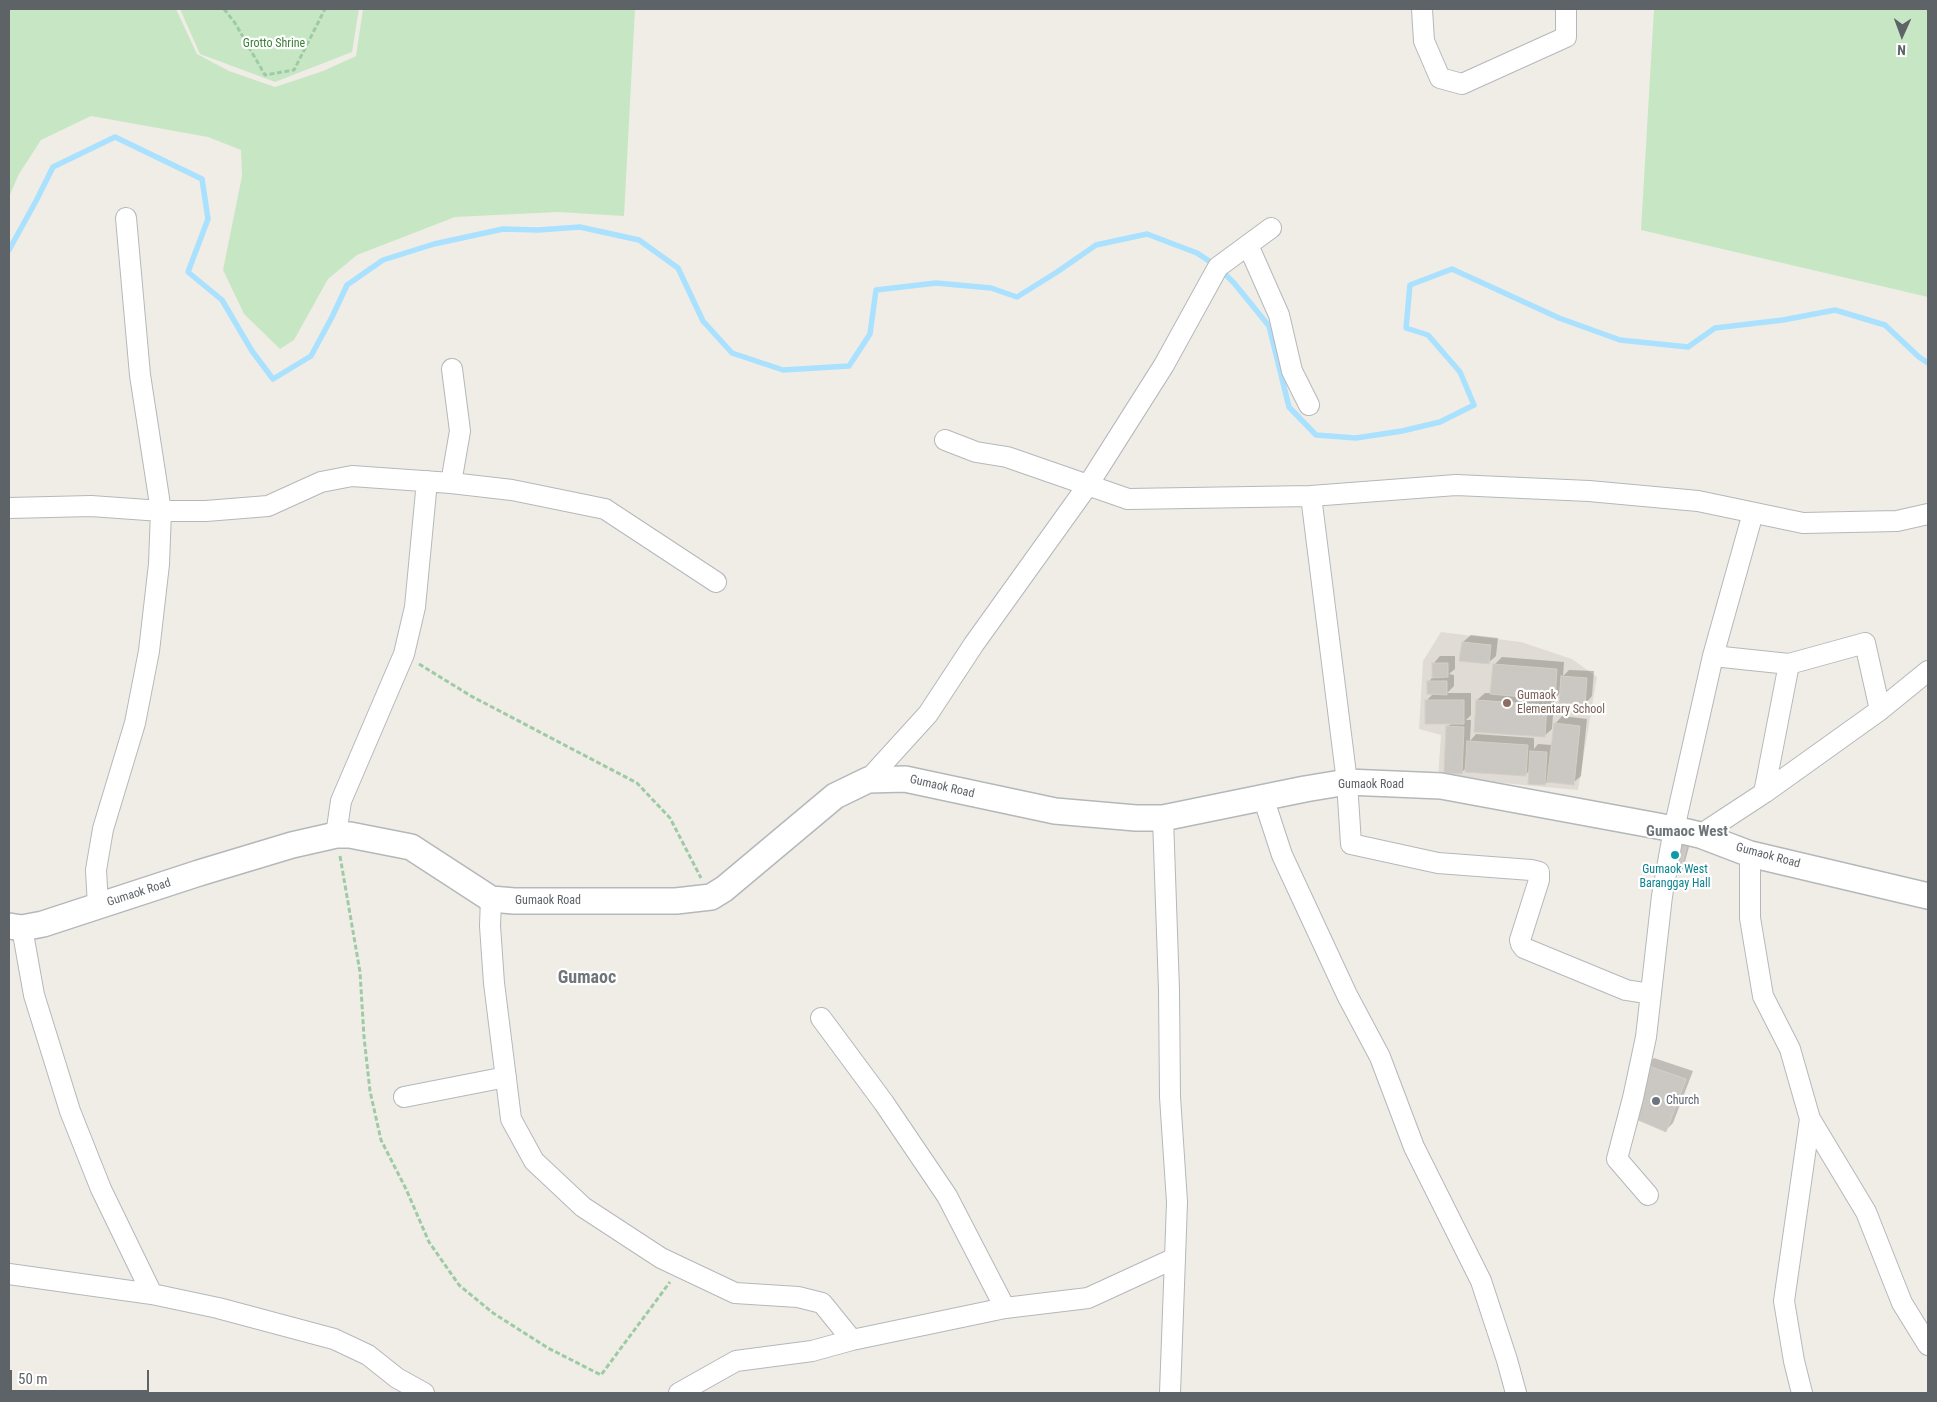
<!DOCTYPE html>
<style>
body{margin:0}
#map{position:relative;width:1937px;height:1402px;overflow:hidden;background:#f0ede7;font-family:"Roboto Condensed",sans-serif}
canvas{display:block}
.frame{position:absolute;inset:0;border:10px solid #5e6367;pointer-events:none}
.north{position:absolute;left:1877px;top:10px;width:50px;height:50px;-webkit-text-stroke:4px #fff;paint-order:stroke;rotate:182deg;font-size:14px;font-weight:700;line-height:20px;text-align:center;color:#5e6367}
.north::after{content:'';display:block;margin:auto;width:18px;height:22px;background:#5e6367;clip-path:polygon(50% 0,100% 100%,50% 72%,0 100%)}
.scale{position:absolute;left:10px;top:1370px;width:139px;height:22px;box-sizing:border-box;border:2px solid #5e6367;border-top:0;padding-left:6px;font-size:15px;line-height:18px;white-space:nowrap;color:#5e6367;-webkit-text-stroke:4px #fff;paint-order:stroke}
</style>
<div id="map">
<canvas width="1937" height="1402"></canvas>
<div class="frame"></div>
<div class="north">N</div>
<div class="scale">50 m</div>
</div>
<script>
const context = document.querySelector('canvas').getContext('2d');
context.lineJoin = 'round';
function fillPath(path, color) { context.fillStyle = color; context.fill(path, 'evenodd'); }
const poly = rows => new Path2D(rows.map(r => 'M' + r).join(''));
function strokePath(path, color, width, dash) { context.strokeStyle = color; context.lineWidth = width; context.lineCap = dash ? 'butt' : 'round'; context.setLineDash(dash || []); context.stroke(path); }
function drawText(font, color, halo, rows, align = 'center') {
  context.font = font + ' "Roboto Condensed",sans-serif'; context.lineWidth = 4.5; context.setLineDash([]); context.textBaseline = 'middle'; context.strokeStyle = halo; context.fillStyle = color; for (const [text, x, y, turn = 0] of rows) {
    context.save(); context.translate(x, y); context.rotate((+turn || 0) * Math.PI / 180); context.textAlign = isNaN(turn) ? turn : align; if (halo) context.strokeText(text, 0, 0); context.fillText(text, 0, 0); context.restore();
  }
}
const education = poly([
 [1441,632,1521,642,1572,659,1597,677,1578,790,1438,777,1441,735,1419,729,1423,661]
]);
const green = poly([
 [9,9,176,9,197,54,229,71,275,87,323,71,356,56,363,9,635,9,624,216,558,212,455,217,357,255,328,279,294,340,280,349,244,314,223,270,242,176,241,150,208,137,91,116,41,140,19,174,9,197],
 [180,9,359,9,352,52,275,82,200,54],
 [1654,9,1928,9,1928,297,1641,230]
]);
const shadow = poly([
 [1471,635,1498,638,1496,656,1488,663,1463,642],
 [1440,656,1455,656,1455,669,1449,674,1454,675,1454,686,1447,693,1471,693,1471,715,1466,720,1471,720,1470,741,1476,734,1534,738,1534,749,1538,744,1552,745,1555,724,1562,716,1587,719,1581,776,1573,783,1548,781,1545,784,1530,770,1525,775,1467,767,1461,773,1447,727,1452,723,1426,701,1434,693,1428,682,1433,677,1433,664],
 [1502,657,1564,662,1563,676,1569,670,1594,671,1592,696,1585,704,1561,692,1554,699,1552,729,1544,736,1477,700,1485,693,1492,693,1494,665],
 [1692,836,1683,869,1678,873,1665,869],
 [1654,1058,1693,1071,1673,1123,1666,1130,1646,1065]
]);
const stream = poly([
 [9,250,36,201,53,167,115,137,202,179,208,219,188,272,222,300,252,351,273,379,311,356,332,317,347,285,383,260,434,244,503,229,538,230,580,227,639,240,678,268,703,321,732,353,783,370,849,366,870,334,876,290,936,283,991,288,1017,297,1057,272,1096,245,1147,234,1197,253,1218,267,1234,283,1269,326,1289,407,1316,435,1356,438,1402,431,1440,422,1474,405,1460,372,1428,335,1406,328,1410,285,1452,269,1559,318,1620,340,1688,347,1715,328,1783,320,1835,310,1885,325,1919,357,1928,363]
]);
const building = poly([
 [1462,642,1491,645,1489,664,1459,661,1462,642],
 [1432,663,1448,663,1448,677,1432,678,1432,663],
 [1493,664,1557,669,1555,700,1490,694,1493,664],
 [1561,676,1587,678,1585,705,1559,703,1561,676],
 [1427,681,1447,681,1447,695,1427,694,1427,681],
 [1425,700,1464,700,1464,724,1425,724,1425,700],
 [1476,700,1547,705,1545,737,1474,732,1476,700],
 [1554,723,1580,726,1574,785,1547,782,1554,723],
 [1446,726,1464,727,1462,774,1444,773,1446,726],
 [1467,741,1528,745,1526,776,1465,772,1467,741],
 [1530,751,1547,752,1545,785,1528,784,1530,751],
 [1668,836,1688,841,1679,875,1664,870,1668,836],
 [1645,1065,1686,1079,1666,1132,1631,1117,1645,1065]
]);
const path = poly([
 [224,9,235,23,265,75,294,70,325,9],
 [419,664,471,696,637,783,670,818,701,878],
 [340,856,360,972,364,1037,370,1091,381,1140,406,1189,429,1242,459,1285,493,1313,548,1348,601,1375,670,1282]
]);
const minor = poly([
 [1422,9,1424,41,1440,78,1462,84,1566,37,1566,9],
 [1248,245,1279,315,1292,371,1309,405],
 [945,440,976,452,1007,457,1128,499,1311,496,1456,485,1589,491,1698,501,1803,523,1897,521,1928,514],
 [451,483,460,431,452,369],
 [1311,496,1347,782,1351,844,1438,863,1531,870,1539,872,1539,880,1520,940,1521,944,1524,948,1626,990,1651,994],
 [9,508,91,506,161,511,206,511,268,506,321,482,352,476,451,483,512,490,605,509,716,582],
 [1713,656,1753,513],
 [1789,664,1865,643,1880,710],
 [868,780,928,714,974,644,1088,485,1164,365,1218,267,1271,228],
 [1263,797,1282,855,1347,995,1380,1057,1414,1147,1481,1281,1507,1360,1516,1393],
 [336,835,341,801,404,654,415,607,427,481],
 [1700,835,1764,793,1880,710,1928,671],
 [1750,854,1750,918,1763,996,1790,1049,1810,1119,1866,1212,1902,1303,1928,1345],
 [491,899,490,926,494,983,511,1119,534,1161,583,1207,661,1258,735,1293,798,1297,822,1303,852,1340,1005,1308,1088,1298,1175,1258,1177,1202,1170,1097,1169,990,1163,818],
 [98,906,96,870,103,829,135,723,149,651,159,564,161,511,140,375,126,218],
 [22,928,34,995,70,1111,101,1189,152,1294],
 [821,1018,884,1103,947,1196,1005,1308],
 [404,1097,506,1077],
 [1648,1195,1617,1159,1633,1098,1646,1037,1662,896,1674,829,1713,656,1789,664,1764,793],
 [9,1274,152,1294,218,1308,334,1339,368,1355,397,1378,424,1393],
 [679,1393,736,1361,812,1351,852,1340],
 [1170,1393,1175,1258],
 [1802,1393,1794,1361,1784,1301,1810,1119]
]);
const tertiary = poly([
 [9,926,22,928,43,924,199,873,292,845,336,835,350,835,411,847,491,899,514,901,676,901,711,897,724,889,835,796,868,780,905,779,1055,811,1136,818,1163,818,1305,789,1347,782,1441,786,1674,829,1700,835,1750,854,1928,896]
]);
const markers = [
 [1507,703,5,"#8d6e63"],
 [1675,855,5,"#0f9aa8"],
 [1656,1101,5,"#6b7280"]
];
const parkNames = [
 ["Grotto Shrine",274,44]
];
const educationNames = [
 ["Gumaok",1517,696],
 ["Elementary School",1517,710]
];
const streetNames = [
 ["Gumaok Road",1371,785],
 ["Gumaok Road",942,787,13],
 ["Gumaok Road",1768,856,15],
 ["Gumaok Road",139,893,-18],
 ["Gumaok Road",548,901]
];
const cultureNames = [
 ["Gumaok West",1675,870],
 ["Baranggay Hall",1675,884]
];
const worshipNames = [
 ["Church",1666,1101]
];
const quarterNames = [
 ["Gumaoc West",1687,832]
];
const districtNames = [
 ["Gumaoc",587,978]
];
fillPath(education, '#e0dcd5');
fillPath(green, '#c7e7c4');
fillPath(shadow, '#0003');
strokePath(stream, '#a9e1ff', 5.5);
fillPath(building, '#cbc8c3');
strokePath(building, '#d5cfc5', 1);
strokePath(minor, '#b4b8bb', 22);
strokePath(tertiary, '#b4b8bb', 28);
strokePath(path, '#9ecba6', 3, [5, 2.5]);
strokePath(minor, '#fff', 20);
strokePath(tertiary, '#fff', 25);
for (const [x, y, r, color] of markers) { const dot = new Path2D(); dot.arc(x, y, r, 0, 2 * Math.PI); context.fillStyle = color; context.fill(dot); strokePath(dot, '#fff', 2); }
drawText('12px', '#388134', '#fff', parkNames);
drawText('12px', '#785e54', '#fff', educationNames, 'left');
drawText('12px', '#5e6367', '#fff', streetNames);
drawText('12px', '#0d838f', '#fff', cultureNames);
drawText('12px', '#5b616d', '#fff', worshipNames, 'left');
drawText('bold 15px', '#6f7579', '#fff', quarterNames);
drawText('bold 18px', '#6f7579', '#fff', districtNames);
</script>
